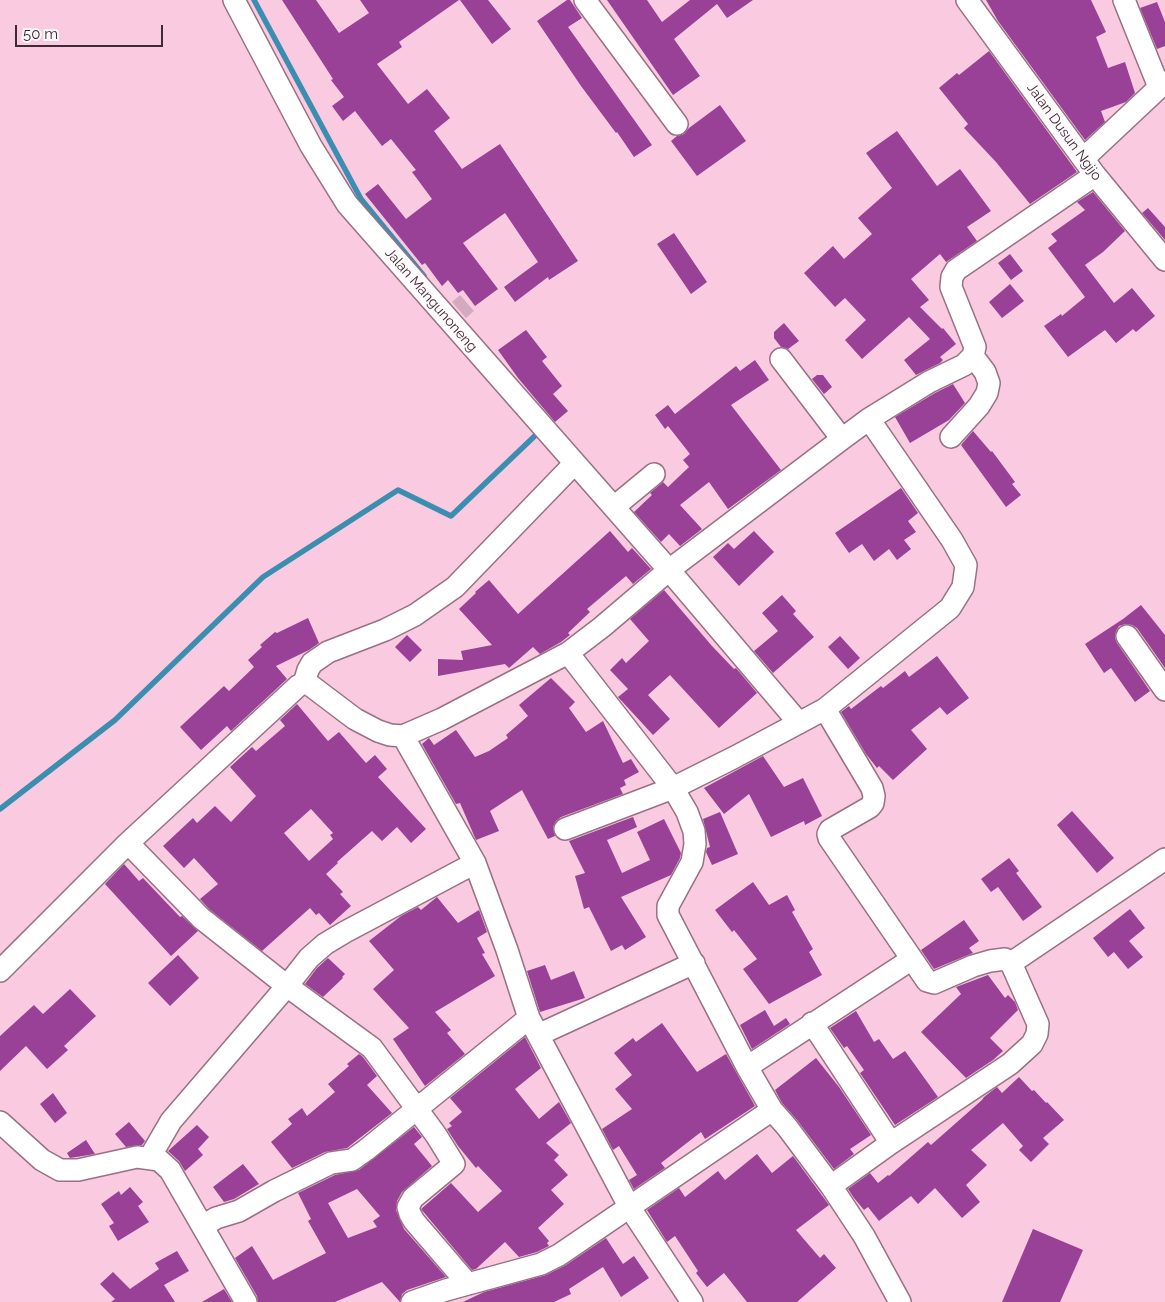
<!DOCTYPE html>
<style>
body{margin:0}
#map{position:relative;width:1165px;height:1302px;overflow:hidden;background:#f9cae0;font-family:Raleway,sans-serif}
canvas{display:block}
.scale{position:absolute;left:15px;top:25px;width:148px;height:22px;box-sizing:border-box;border:2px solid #3d2b34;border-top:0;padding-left:6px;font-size:15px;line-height:18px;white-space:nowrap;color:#3d2b34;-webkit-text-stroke:4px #fef9fb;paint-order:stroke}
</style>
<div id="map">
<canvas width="1165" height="1302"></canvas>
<div class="scale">50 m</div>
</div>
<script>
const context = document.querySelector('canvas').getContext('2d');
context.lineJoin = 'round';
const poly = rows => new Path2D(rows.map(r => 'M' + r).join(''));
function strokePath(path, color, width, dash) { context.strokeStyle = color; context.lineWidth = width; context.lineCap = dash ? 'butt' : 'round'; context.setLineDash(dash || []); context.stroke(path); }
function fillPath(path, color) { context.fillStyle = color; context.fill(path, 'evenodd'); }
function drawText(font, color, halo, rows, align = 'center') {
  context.font = font + ' Raleway,sans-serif'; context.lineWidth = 5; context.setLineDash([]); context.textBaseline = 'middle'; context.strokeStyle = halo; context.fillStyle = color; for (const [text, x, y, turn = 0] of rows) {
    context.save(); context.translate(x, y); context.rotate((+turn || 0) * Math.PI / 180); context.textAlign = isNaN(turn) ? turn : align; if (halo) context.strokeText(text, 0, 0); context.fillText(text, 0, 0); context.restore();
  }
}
const stream = poly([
 [254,0,361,199,424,276],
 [0,809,115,720,263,577,398,490,451,516,541,430]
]);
const building = poly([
 [282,0,316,0,339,33,369,13,360,0,459,0,399,42,402,47,377,64,408,104,427,89,450,118,434,131,462,169,500,144,578,261,549,280,548,277,515,302,504,287,538,262,505,213,463,243,498,289,475,306,463,290,458,293,448,280,442,286,425,263,422,265,365,194,378,184,406,219,432,199,412,172,416,170,391,139,382,146,355,111,343,121,332,106,344,97,331,80,333,79],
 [460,0,488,0,511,29,492,44],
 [567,0,570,0,582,18,568,27,652,145,634,157,617,132,616,133,581,86,537,21],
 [607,0,647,0,662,22,690,0,753,0,727,18,717,4,674,39,700,76,673,95],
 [986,0,1091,0,1106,32,1096,37,1108,68,1125,62,1135,93,1126,102,1101,111,1105,122,1085,140,998,21],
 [1157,2,1165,22,1165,46,1157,49,1140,8],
 [989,51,1077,172,1030,204,996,162,964,128,968,124,939,88,957,73,959,75],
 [720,105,746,141,697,176,671,141,677,136,684,134,689,128],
 [897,131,937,186,960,169,991,211,967,227,977,241,946,262,940,254,911,279,929,300,920,307,942,329,943,328,956,344,940,357,943,360,940,363,916,375,904,360,930,339,909,317,862,359,845,340,866,320,845,298,835,307,804,273,833,246,844,259,872,234,858,218,892,188,866,153],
 [1093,192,1125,231,1103,252,1085,265,1114,303,1132,288,1155,316,1136,332,1133,329,1116,343,1105,330,1068,357,1044,326,1061,314,1062,316,1085,297,1048,248,1057,241,1051,234,1085,210,1077,202],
 [1148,208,1165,227,1165,240,1142,213],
 [674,233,707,282,691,294,657,244],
 [1010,254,1023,271,1011,280,998,263],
 [1010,284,1024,301,1002,318,989,302],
 [784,323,799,341,788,349,781,347,774,338,774,332],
 [526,330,547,357,542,361,562,386,553,394,568,411,555,422,518,378,498,350],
 [755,360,769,380,731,405,781,470,728,509,709,482,680,505,702,529,680,546,669,534,661,542,634,512,652,495,650,493,663,482,668,487,689,467,683,460,690,454,668,426,665,429,655,415,668,405,675,414,736,366,740,371],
 [817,375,823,375,832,387,824,394,812,379],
 [953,384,965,403,949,420,910,443,895,417,935,393],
 [973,431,991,452,992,451,1015,482,1012,484,1021,495,1006,507,961,445],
 [901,488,918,513,908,521,916,532,904,540,911,549,897,560,889,549,874,561,862,544,849,553,835,533],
 [610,531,628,552,632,548,651,569,633,584,626,576,587,609,590,612,568,633,570,635,561,642,540,654,533,647,509,668,505,664,438,676,438,659,463,660,461,651,492,645,459,609,476,593,475,592,489,580,518,614],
 [754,531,774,552,739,586,713,557,728,543,734,549],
 [664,590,712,646,734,669,736,668,757,693,719,728,670,675,648,695,670,719,653,735,618,697,628,689,610,670,622,658,626,663,649,641,630,619],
 [782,595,796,611,793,614,814,637,773,673,754,651,778,631,762,613],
 [1141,605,1165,635,1165,668,1137,628,1132,625,1126,624,1119,626,1116,631,1115,638,1117,643,1150,691,1135,702,1111,668,1104,673,1085,644,1123,619],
 [308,618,319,643,309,650,276,666,287,679,231,731,227,726,201,750,180,727,224,686,229,691,254,667,248,660,262,647,260,645,275,632,277,633],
 [407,635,422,650,410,662,395,647],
 [840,636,860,658,848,669,828,647],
 [937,656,969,698,947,715,940,707,911,730,927,749,893,780,879,766,877,768,866,754,841,712,849,706,851,709,881,686,883,688,905,671,909,677],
 [551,678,575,702,569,708,586,732,603,721,623,763,631,759,639,772,624,780,626,785,620,788,623,794,561,817,556,821,553,827,555,836,548,839,522,790,490,811,499,831,476,840,460,803,456,804,422,744,429,738,434,745,456,730,475,757,489,751,508,738,506,735,528,716,519,705],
 [297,704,328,741,339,732,366,763,375,755,387,769,378,777,426,829,411,843,397,827,382,841,372,831,337,862,338,863,326,874,343,892,340,894,351,906,330,925,319,913,316,915,310,908,262,951,209,909,200,899,218,884,194,858,184,868,163,846,193,818,197,823,215,806,231,822,256,796,230,767,252,747,256,751,285,726,280,720],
 [311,809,333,833,330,835,333,839,309,861,284,833],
 [763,756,784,787,803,778,822,816,805,825,804,821,771,837,749,794,724,814,704,788],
 [1072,811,1114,858,1097,873,1057,825],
 [720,812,738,854,712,865,706,852,707,848,710,847,703,819],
 [633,817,637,827,607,840,622,873,650,860,637,832,664,819,681,853,680,858,671,875,621,897,646,937,625,950,622,945,611,951,589,907,584,909,575,876,585,873,569,841],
 [1009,858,1019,871,1016,873,1042,907,1023,921,998,887,991,892,981,879],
 [124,864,139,881,143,878,180,917,182,916,198,931,171,956,105,884],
 [753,882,769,905,787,895,795,910,792,912,813,949,809,952,822,975,769,1004,743,969,757,959,734,930,732,932,715,910],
 [437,897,458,923,479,910,487,932,477,938,485,953,482,954,495,976,435,1012,451,1030,447,1033,465,1054,425,1086,393,1039,409,1028,373,989,394,970,369,941,401,916,418,907,421,910],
 [1130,909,1145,928,1129,941,1143,957,1128,969,1114,952,1108,957,1093,938],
 [964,920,979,941,969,948,973,953,934,969,921,950],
 [178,955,199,978,170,1006,148,983],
 [328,958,345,974,342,977,343,978,323,997,305,984,317,968],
 [545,965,551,980,574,971,585,998,540,1012,527,971],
 [988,975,1005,998,1008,995,1015,1002,1018,1010,990,1038,1003,1051,993,1060,966,1078,921,1032,961,994,956,987],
 [70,989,96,1016,64,1046,68,1050,47,1069,26,1046,0,1071,0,1036,34,1005,43,1014],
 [765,1010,774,1026,786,1018,790,1024,752,1049,740,1025],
 [856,1011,874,1042,879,1039,893,1059,905,1051,938,1097,895,1125,860,1073,864,1070,847,1046,844,1048,830,1028],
 [662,1023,697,1072,726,1054,755,1106,705,1139,701,1132,661,1163,665,1168,634,1189,629,1180,637,1175,619,1146,613,1150,602,1129,632,1109,615,1089,632,1075,614,1053,633,1038,636,1042],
 [525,1037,541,1068,515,1089,539,1119,559,1102,571,1123,546,1143,559,1155,554,1160,568,1175,551,1190,564,1204,538,1228,549,1241,547,1243,549,1246,537,1252,519,1257,505,1242,476,1269,472,1270,421,1209,451,1183,478,1212,502,1191,478,1166,476,1168,458,1146,447,1129,452,1126,449,1123,462,1112,450,1098],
 [359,1054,363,1057,377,1076,367,1085,392,1113,347,1148,325,1152,292,1168,271,1142,292,1124,288,1119,302,1108,307,1116,335,1092,328,1084,349,1066,347,1064],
 [816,1058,839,1087,871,1135,850,1149,854,1154,834,1169,797,1120,782,1103,775,1090],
 [1019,1077,1032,1091,1034,1090,1046,1103,1047,1102,1064,1120,1043,1138,1049,1144,1031,1162,1019,1150,1023,1146,1003,1123,971,1150,987,1165,966,1185,980,1202,962,1218,935,1188,918,1204,911,1196,879,1221,868,1207,864,1210,854,1198,848,1189,870,1173,878,1183,888,1175,889,1176,928,1142,931,1145,982,1100,984,1097,997,1087,1002,1093],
 [53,1093,67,1113,55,1123,40,1104],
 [129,1122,145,1141,142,1145,126,1147,115,1134],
 [197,1125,209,1137,198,1149,203,1155,185,1171,179,1161,168,1151],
 [414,1127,422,1137,414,1144,432,1166,402,1192,397,1201,396,1210,404,1229,446,1277,407,1290,402,1294,400,1302,382,1282,335,1302,258,1302,257,1296,235,1258,252,1246,273,1280,326,1253,308,1221,311,1219,298,1193,335,1175,359,1170],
 [357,1189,380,1216,373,1221,377,1227,348,1238,328,1203],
 [86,1140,95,1154,70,1158,67,1153],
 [757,1154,772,1173,793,1156,829,1205,796,1230,820,1258,824,1254,836,1268,797,1302,747,1302,724,1273,707,1287,696,1273,698,1271,675,1236,667,1242,647,1210,679,1188,685,1197,718,1171,725,1180],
 [243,1164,259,1184,234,1199,224,1202,213,1187],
 [130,1187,143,1202,138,1206,149,1222,118,1241,109,1226,114,1223,101,1204,119,1191,121,1195],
 [1033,1229,1083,1250,1060,1302,1002,1302],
 [606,1238,623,1264,634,1256,649,1278,621,1297,603,1267,569,1289,571,1294,554,1302,463,1302,484,1292,546,1275,566,1265],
 [177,1251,189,1271,164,1285,175,1302,111,1302,115,1299,100,1284,113,1272,130,1289,159,1269,155,1263],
 [224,1289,232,1302,202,1302]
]);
const minorTunnel = poly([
 [459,310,467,303]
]);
const minor = poly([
 [234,0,311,146,347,204,669,570,799,723],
 [585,0,677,124],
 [967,0,1095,175,1165,260],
 [1124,0,1159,87],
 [1083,159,1165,82],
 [781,359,842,439],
 [951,437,979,406,987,393,989,383,985,372,973,356],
 [614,507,654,474],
 [1127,636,1165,690],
 [568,653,673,788,687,812,694,831,695,844,692,862,668,906,668,915,747,1067,772,1110,787,1127,831,1186,864,1236,900,1302],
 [304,683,308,670,312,663,328,652,385,630,415,615,455,587,575,463],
 [825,709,872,788,874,796,873,803,870,807,830,830,828,834,829,838,927,981,934,983,973,966,990,961,1005,959,1011,963],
 [403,736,475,863,507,950,529,1018,630,1208,692,1302],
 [565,829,673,788,733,758,825,709,950,608,963,587,966,565,952,540,869,419],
 [128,843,201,918,287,986,372,1048,436,1135,454,1164,413,1198,408,1207,410,1214,414,1221,468,1284],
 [0,971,128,843,298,686,304,683,310,685,355,719,378,731,390,735,403,736,442,719,568,653,602,627,669,570,842,439,869,419,929,382,964,365,973,356,975,347,951,287,952,277,956,270,1095,175],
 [812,1023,891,1143],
 [538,1035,694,963],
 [747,1067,912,959],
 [0,1122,42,1160,60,1170,78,1170,137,1157,159,1160,170,1170,246,1302],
 [150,1157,171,1121,287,986,309,958,325,944,345,932,475,863],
 [831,1186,891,1143,1010,1064,1032,1044,1037,1034,1038,1024,1011,963,1165,859],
 [203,1226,216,1218,239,1211,274,1191,331,1163,352,1160,366,1150,529,1018],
 [412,1302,446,1290,541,1264,559,1255,772,1110]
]);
const streetNames = [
 ["Jalan Dusun Ngijo",1064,132,54],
 ["Jalan Mangunoneng",431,300,49]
];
strokePath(stream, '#3b8eb0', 5.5);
fillPath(building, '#984197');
strokePath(minorTunnel, '#d3aabe', 21, [21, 11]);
strokePath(minor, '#997084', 24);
strokePath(minor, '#fff', 21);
drawText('14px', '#3d2b34', '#fef9fb', streetNames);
</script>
